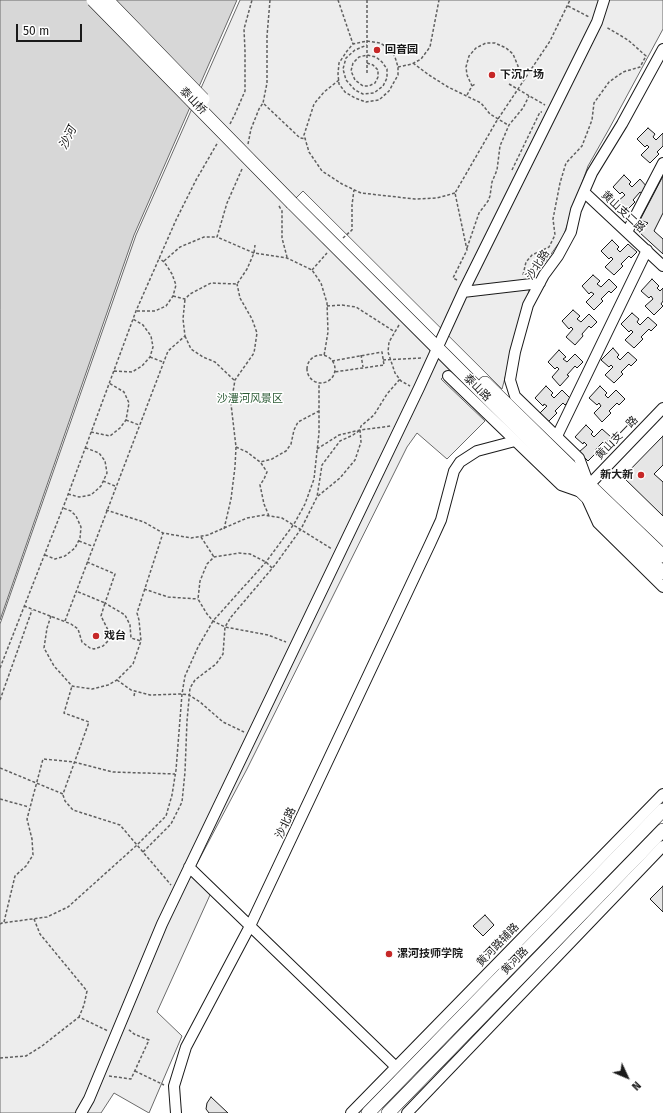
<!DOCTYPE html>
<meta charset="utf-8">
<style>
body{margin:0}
#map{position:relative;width:663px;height:1113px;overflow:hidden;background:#fff;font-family:"Fira Sans",sans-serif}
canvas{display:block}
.north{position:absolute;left:607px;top:1057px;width:40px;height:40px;-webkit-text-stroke:3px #fff;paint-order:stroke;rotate:134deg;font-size:11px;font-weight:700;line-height:16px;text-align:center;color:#1a1a1a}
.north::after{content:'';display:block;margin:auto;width:14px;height:18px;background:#1a1a1a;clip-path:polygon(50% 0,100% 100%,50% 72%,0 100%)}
.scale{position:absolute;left:16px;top:24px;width:66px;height:18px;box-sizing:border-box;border:2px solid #1a1a1a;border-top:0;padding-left:5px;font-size:12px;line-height:14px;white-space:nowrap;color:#1a1a1a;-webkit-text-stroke:3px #fff;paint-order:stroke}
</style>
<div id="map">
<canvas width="663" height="1113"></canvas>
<div class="north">N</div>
<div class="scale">50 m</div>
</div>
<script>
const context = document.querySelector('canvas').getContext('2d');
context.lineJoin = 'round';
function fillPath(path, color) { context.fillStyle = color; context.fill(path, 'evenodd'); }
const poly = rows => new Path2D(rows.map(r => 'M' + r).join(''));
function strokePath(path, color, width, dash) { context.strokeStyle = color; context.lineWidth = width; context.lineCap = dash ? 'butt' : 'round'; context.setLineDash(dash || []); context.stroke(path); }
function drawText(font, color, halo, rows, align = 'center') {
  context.font = font + ' "Fira Sans","Noto Sans SC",sans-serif'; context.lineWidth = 3; context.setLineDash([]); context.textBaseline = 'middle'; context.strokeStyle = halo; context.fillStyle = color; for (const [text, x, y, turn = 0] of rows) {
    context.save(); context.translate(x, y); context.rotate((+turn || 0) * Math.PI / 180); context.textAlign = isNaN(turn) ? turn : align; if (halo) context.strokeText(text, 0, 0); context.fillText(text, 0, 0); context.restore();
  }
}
const built = poly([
 [240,0,663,0,663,29,609,129,588,166,563,237,549,257,535,273,525,303,502,389,303,191,287,207,450,371,441,379,485,421,447,459,417,433,407,447,247,769,191,875,210,895,157,1012,182,1036,149,1113,114,1093,101,1113,0,1113,0,624,136,235,240,0]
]);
const water = poly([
 [0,0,237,0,134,235,0,620,0,0]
]);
const building = poly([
 [648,128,655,134,653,137,656,140,663,133,663,146,657,152,659,154,650,163,641,155,649,147,647,145,645,147,637,139,648,128],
 [624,175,631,182,629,184,632,187,640,179,648,188,643,194,640,192,633,200,635,202,626,211,617,202,625,195,622,192,620,194,613,187,624,175],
 [663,176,663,213,654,231,663,239,663,254,639,232,648,223,640,220,663,176],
 [612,240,619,247,617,249,620,252,628,244,637,252,631,258,629,256,621,264,623,266,614,275,605,267,613,259,611,257,609,259,601,251,612,240],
 [593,275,600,281,597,284,601,287,609,279,617,287,611,293,609,291,601,299,603,301,594,310,586,302,594,294,591,292,589,294,582,286,593,275],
 [652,279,659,286,657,288,660,291,663,288,663,301,661,304,663,306,654,315,645,306,653,299,651,296,649,298,641,291,652,279],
 [573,310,580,316,577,319,581,322,589,314,597,322,591,328,589,326,582,334,583,336,575,345,566,337,573,329,571,327,569,329,562,321,573,310],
 [632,313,639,319,637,322,640,325,648,317,657,325,651,331,649,329,641,337,643,339,634,348,625,340,633,332,631,330,629,332,621,324,632,313],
 [613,348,619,355,617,357,620,360,628,352,637,360,631,366,629,364,621,372,623,374,614,383,605,375,613,367,611,365,609,367,601,360,613,348],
 [559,350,566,357,563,359,567,362,575,354,583,362,577,368,575,366,567,375,569,376,560,386,552,377,559,369,557,367,555,369,548,362,559,350],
 [546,386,553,393,551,395,554,398,562,390,571,399,565,405,563,403,555,411,557,413,548,422,539,414,547,406,544,404,543,406,535,398,546,386],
 [600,386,607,393,605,395,608,398,616,390,625,399,619,405,617,403,609,411,611,413,602,422,594,413,601,406,599,403,597,405,589,398,600,386],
 [586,425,593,432,591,434,594,437,602,429,611,437,605,444,603,442,595,450,597,452,588,461,579,452,587,445,584,442,583,444,575,437,586,425],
 [663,436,663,465,654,474,663,482,663,516,623,477,663,436],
 [663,886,663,912,650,899,663,886],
 [485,915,494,925,483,936,473,926,485,915],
 [211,1097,228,1113,209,1113,206,1109,207,1103,211,1097]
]);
const path = poly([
 [270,0,267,36,267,83,263,103,300,138,306,139],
 [338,0,353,44],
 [568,6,589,17],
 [367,41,380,43,390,49,395,57,398,67,398,75,389,91,379,100,366,102,355,98,345,92,339,84,338,74,339,63,347,51,353,44,367,41],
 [367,63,373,65,378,70,378,77,375,83,369,86,363,86,355,80,351,71,353,63,359,57,367,55,376,57,382,62,387,69,387,78,383,86,374,93,363,94,355,90,346,80,343,69,346,58,355,50,367,45],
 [413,63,429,75,448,87,481,103,490,114,508,125],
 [398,67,412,64,421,59,430,47,439,0],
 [367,73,367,0],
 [339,80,324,92,314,104,304,135,309,152,322,171,342,184,361,193,415,199,437,198,455,193],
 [509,84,545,105],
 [472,86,475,84],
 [467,95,472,86,467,75,466,67,469,56,476,48,486,43,495,43,506,48,513,54,518,66,518,76,524,80],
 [230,124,235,114,245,91,245,51,244,29,252,0],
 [248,144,251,129,259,109,263,103],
 [242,169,227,203,217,237,254,253,287,258,312,270,321,283,327,303,328,332,324,356],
 [512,170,540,112,542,112],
 [279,206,282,211,282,238,287,257],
 [343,238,352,230,352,205,354,190],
 [467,248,479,213,488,201,490,196,492,182,497,170,500,146,509,125,523,108,529,96],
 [164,261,180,247,204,237,217,237],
 [312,270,327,253],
 [523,275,526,262,532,255,549,247,555,235,553,219,560,183,566,163,582,146,592,120,594,103,609,82,623,72,640,67,646,56,628,40,606,27],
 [457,280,453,278,467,250,455,193,496,122,550,41,570,0],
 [173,296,185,299,190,294,211,283,237,284,247,269,254,253,255,245],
 [327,306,342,305,356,307,395,332],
 [137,311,155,311,166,306,173,296,176,285,172,274,167,266,164,262,159,258],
 [399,325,389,342,388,352,395,373,401,381,410,386],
 [185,336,191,349,203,357,215,362,234,380],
 [361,355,363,367],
 '307 369a14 14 0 1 1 28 0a14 14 0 1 1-28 0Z',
 [150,357,163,362],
 [383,360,423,358],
 [332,361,382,352,384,365,334,372],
 [114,371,132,372,142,366,150,357,153,347,151,336,143,325,133,319],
 [126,420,139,425],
 [91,432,110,436,120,428,126,420,129,403,124,392,109,383],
 [236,447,247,452,260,462,272,459,286,451,291,444,294,430,298,422,319,411],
 [317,449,339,435,360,430,391,426],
 [261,463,267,472,264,479,260,485,264,504,269,516],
 [103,481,115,486],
 [68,494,79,497,91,495,101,486,107,473,105,461,99,453,86,448],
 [318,496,340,478,355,460,361,442,360,430,361,426,374,415,387,394,400,379],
 [106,510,144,522,163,533,191,538,208,535,247,518,264,515,282,518,332,549],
 [224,529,231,499,235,467,236,447,231,404,235,380,254,353,257,333,252,319,240,298,237,284],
 [201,537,214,557],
 [79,541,92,546],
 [45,555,55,559,65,556,75,548,80,538,81,527,76,516,71,511,63,508],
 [87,562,115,574,105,603,125,615,130,625,131,638,141,641],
 [272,568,266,562,250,554,239,553,214,557,207,564,200,581,198,599,207,614,213,621,225,627,268,635,286,642],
 [144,589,168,597,198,599],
 [24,606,71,624,78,629,82,642,90,648,94,649,103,646,108,641,109,632,101,616,105,603,76,591],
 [51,616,47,628,44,648,54,666,72,686,92,689,108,685,117,680,133,664,141,641,139,620,137,613,163,533],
 [65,621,168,351,185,336,183,319,185,299],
 [0,668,66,500,136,311,176,220,196,180,218,142],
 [117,680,131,690,150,695,182,694,189,695,200,702,223,722,244,732],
 [134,696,135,691],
 [0,700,32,610],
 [0,768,63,794,89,722,64,713,72,686],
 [63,795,65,801,73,810,120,825,171,885],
 [0,799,29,807],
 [143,852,171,824,182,802,185,772,187,721,190,688,195,680,216,664,223,654,225,627,231,617,275,565,301,529,317,497,322,465,340,441,353,435,360,430],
 [34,919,40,934,87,991,84,1005,79,1017],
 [4,922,15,876,26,866,33,855,32,839,27,819,43,759,74,762,113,772,175,774],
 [0,924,2,923,47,917,68,907,137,845,166,816,172,795,176,770,182,694,185,676,198,647,213,621,266,562,294,524,305,504,314,479,319,433,319,383],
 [0,1058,26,1056,42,1046,79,1017,108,1031],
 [135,1071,164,1085],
 [109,1076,131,1079,149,1040,134,1034,128,1029]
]);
const minor = poly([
 [663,49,622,124,592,173,576,210,571,232,558,256,544,275,528,305,515,352,510,380,515,396,579,458,589,485,663,408],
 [584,192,663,266],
 [627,232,663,163],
 [463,292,540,283],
 [448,376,561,485,581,492],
 [557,436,647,250],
 [588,501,598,523,663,587],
 [189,867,396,1067],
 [81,1113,89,1099,162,924,419,388,463,292,597,22,604,0],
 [176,1113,174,1086,186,1047,250,926,430,544,441,520,454,471,460,462,477,451,515,441],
 [351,1113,663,794],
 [407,1113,663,846]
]);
const major = poly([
 [292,203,663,573],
 [485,383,589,485,663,556],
 [368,1113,663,810],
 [388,1113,663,830]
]);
const majorBridge = poly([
 [93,0,292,203],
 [107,0,203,99]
]);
const markers = [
 [377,50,4,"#c62828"],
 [492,75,4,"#c62828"],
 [641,475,4,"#c62828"],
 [96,636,4,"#c62828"],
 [389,954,4,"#c62828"]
];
const poiNames = [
 ["回音园",385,50],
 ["下沉广场",500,75],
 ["新大新",633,475,"right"],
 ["戏台",104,636],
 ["漯河技师学院",397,954]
];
const streetNames = [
 ["泰山桥",193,101,46],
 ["黄山支二路",623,212,43],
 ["沙北路",538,265,-57],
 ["泰山路",477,388,45],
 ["黄山支一路",617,438,-46],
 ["沙北路",286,823,-65],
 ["黄河路辅路",498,945,-46],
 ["黄河路",515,961,-46]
];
const parkNames = [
 ["沙澧河风景区",250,399]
];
const waterNames = [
 ["沙河",68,138,-64]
];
fillPath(built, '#ededed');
strokePath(built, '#6a6a6a', 1);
fillPath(water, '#d7d7d7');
strokePath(water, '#6a6a6a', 1);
fillPath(building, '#e6e6e6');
strokePath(building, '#1a1a1a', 1);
strokePath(minor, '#1a1a1a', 12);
strokePath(major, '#1a1a1a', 14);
strokePath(path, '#5f5f5f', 1.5, [3, 2]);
strokePath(minor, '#fff', 10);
strokePath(major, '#fff', 13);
strokePath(majorBridge, '#1a1a1a', 14, []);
strokePath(majorBridge, '#fff', 13);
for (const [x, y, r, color] of markers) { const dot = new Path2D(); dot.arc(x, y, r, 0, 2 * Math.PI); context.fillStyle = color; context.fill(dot); strokePath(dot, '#fff', 1.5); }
drawText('bold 11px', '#1a1a1a', '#fff', poiNames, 'left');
drawText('11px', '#1a1a1a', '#fff', streetNames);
drawText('11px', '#2b5a34', '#fff', parkNames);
drawText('italic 12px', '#1a1a1a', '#fff', waterNames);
</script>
